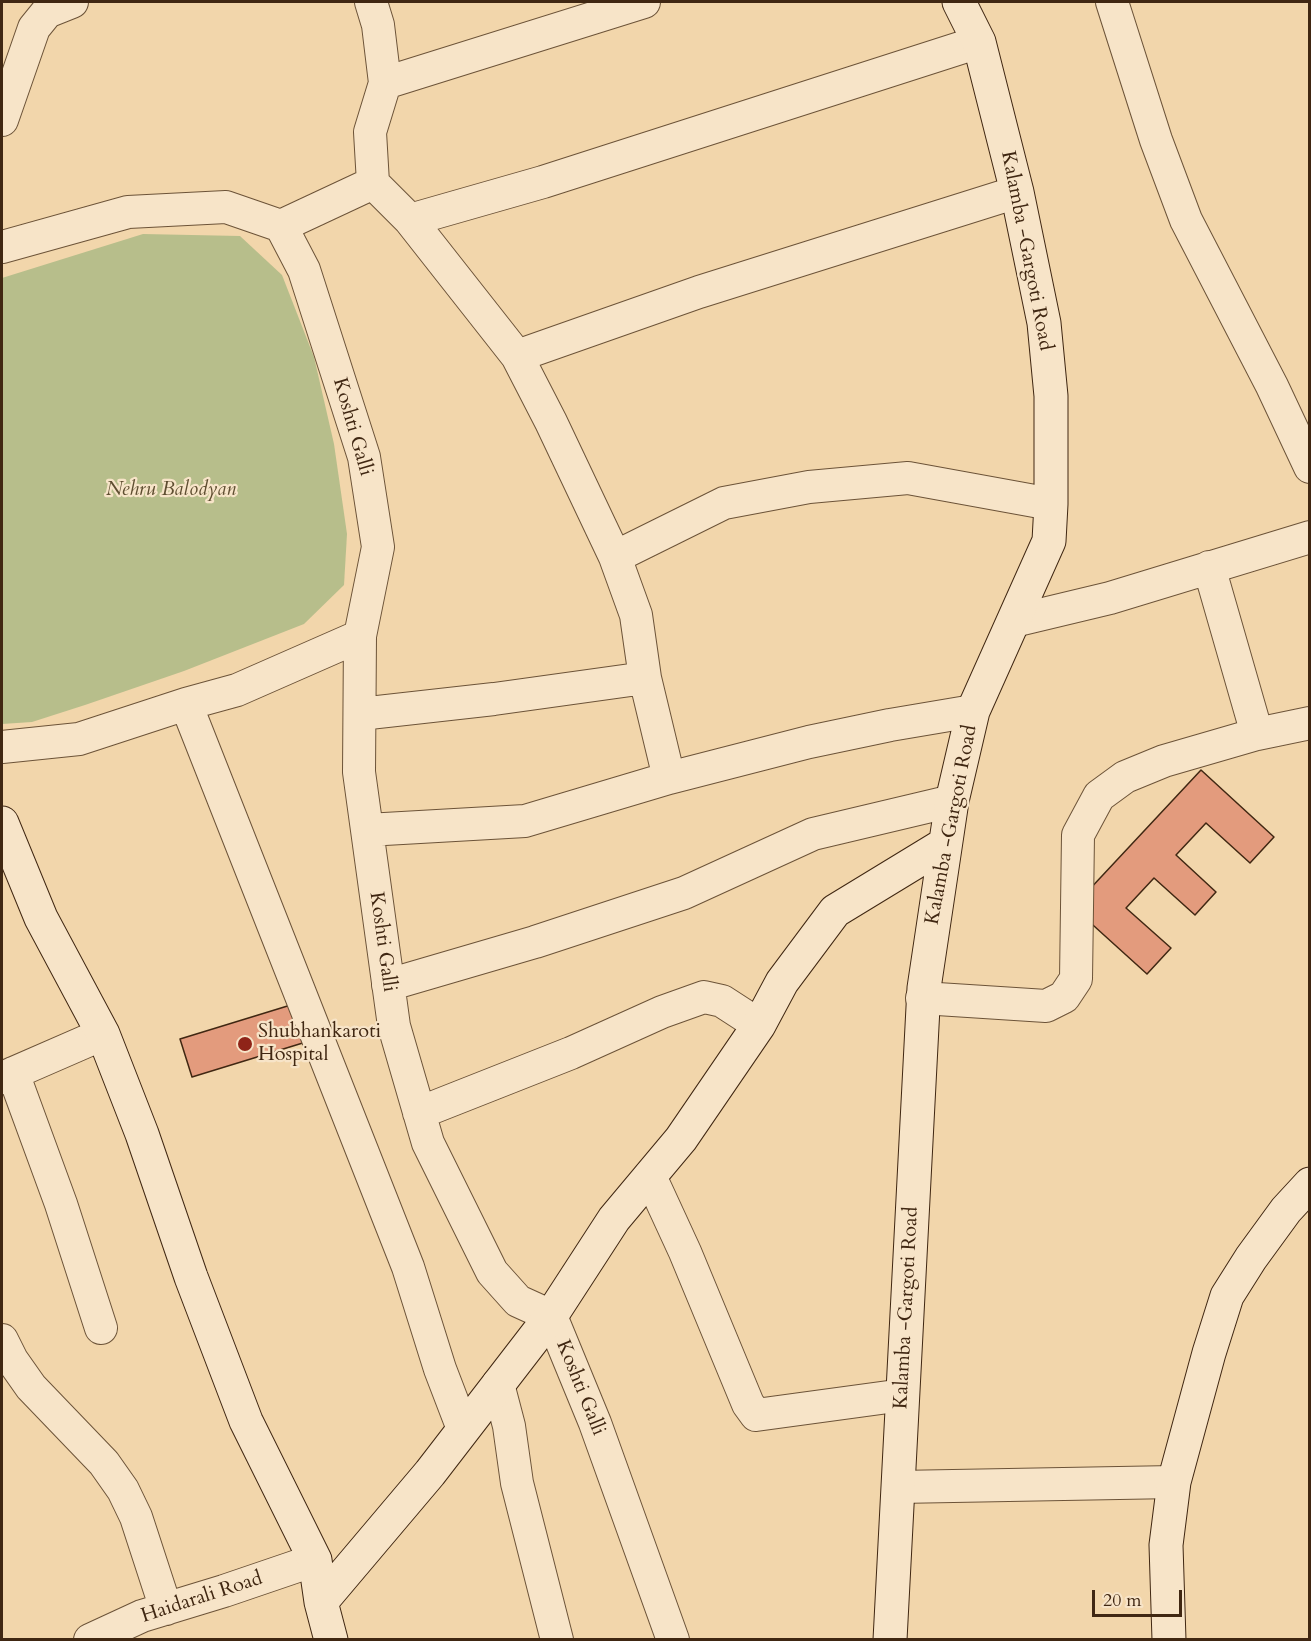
<!DOCTYPE html>
<style>
body{margin:0}
#map{position:relative;width:1311px;height:1641px;overflow:hidden;background:#f2d6ab;font-family:Cardo,serif}
canvas{display:block}
.frame{position:absolute;inset:0;border:3px solid #402712;pointer-events:none}
.scale{position:absolute;left:1092px;top:1590px;width:90px;height:27px;box-sizing:border-box;border:3px solid #402712;border-top:0;padding-left:8px;font-size:18px;line-height:21px;white-space:nowrap;color:#402712;-webkit-text-stroke:4px #f7e4c8;paint-order:stroke}
</style>
<div id="map">
<canvas width="1311" height="1641"></canvas>
<div class="frame"></div>
<div class="scale">20 m</div>
</div>
<script>
const context = document.querySelector('canvas').getContext('2d');
context.lineJoin = 'round';
function fillPath(path, color) { context.fillStyle = color; context.fill(path, 'evenodd'); }
const poly = rows => new Path2D(rows.map(r => 'M' + r).join(''));
function strokePath(path, color, width, dash) { context.strokeStyle = color; context.lineWidth = width; context.lineCap = dash ? 'butt' : 'round'; context.setLineDash(dash || []); context.stroke(path); }
function drawText(font, color, halo, rows, align = 'center') {
  context.font = font + ' Cardo,serif'; context.lineWidth = 4.5; context.setLineDash([]); context.textBaseline = 'middle'; context.strokeStyle = halo; context.fillStyle = color; for (const [text, x, y, turn = 0] of rows) {
    context.save(); context.translate(x, y); context.rotate((+turn || 0) * Math.PI / 180); context.textAlign = isNaN(turn) ? turn : align; if (halo) context.strokeText(text, 0, 0); context.fillText(text, 0, 0); context.restore();
  }
}
const green = poly([
 [143,234,240,236,282,275,314,357,334,444,347,534,344,585,304,624,184,671,85,705,32,722,2,724,2,278]
]);
const building = poly([
 [1201,770,1274,837,1250,863,1206,823,1176,855,1216,892,1195,915,1154,878,1126,908,1171,948,1147,974,1073,907,1201,770],
 [294,1004,306,1042,192,1077,180,1039,294,1004]
]);
const street = poly([
 [371,2,378,25,385,83],
 [644,2,385,83,370,132,373,183,410,220,517,356,551,422,615,557,636,615,645,678,669,778],
 [1112,2,1156,140,1186,220,1272,386,1310,467],
 [2,120,34,28,47,12,72,2],
 [410,220,543,182,979,42],
 [281,226,304,270,364,457,378,547,360,636,359,772,394,1026,428,1143,492,1272,518,1301,551,1316,595,1423,673,1640],
 [2,247,128,212,226,207,281,226,373,183],
 [517,356,699,292,1017,192],
 [615,557,724,503,809,487,908,478,1051,504],
 [1209,567,1257,734,1310,723],
 [1014,621,1110,598,1310,537],
 [186,704,408,1267,440,1369,463,1429],
 [360,714,494,699,645,678],
 [2,747,79,739,186,704,237,690,360,636],
 [367,830,525,821,669,778,809,742,890,725,973,711],
 [388,985,535,942,684,893,813,834,952,801],
 [922,998,1046,1006,1064,997,1076,979,1078,835,1099,796,1125,777,1164,761,1257,734],
 [13,1073,61,1204,101,1328],
 [2,1078,103,1034],
 [419,1113,571,1053,662,1012,704,997,722,1001,759,1025],
 [650,1176,685,1252,748,1404,756,1415,903,1395],
 [2,1340,12,1360,31,1387,104,1463,123,1490,136,1517,166,1609],
 [498,1384,509,1426,517,1483,557,1640],
 [898,1487,1174,1482],
 [90,1640,142,1616,224,1591,315,1560]
]);
const secondary = poly([
 [2,823,41,918,103,1034,142,1134,191,1277,246,1421,315,1560,321,1602,331,1640],
 [321,1602,430,1473,551,1316,614,1219,681,1139,759,1025,782,982,835,911,945,844],
 [890,1640,924,988,952,801,973,711,1049,541,1051,504,1051,396,1044,323,1017,192,979,42,959,2],
 [1169,1640,1166,1545,1174,1482,1209,1353,1227,1296,1251,1258,1286,1210,1310,1184]
]);
const markers = [
 [245,1044,8,"#8f2418"]
];
const streetNames = [
 ["Kalamba -Gargoti Road",1026,251,79],
 ["Koshti Galli",352,427,74],
 ["Kalamba -Gargoti Road",952,825,-79],
 ["Koshti Galli",382,942,82],
 ["Kalamba -Gargoti Road",907,1308,-87],
 ["Koshti Galli",580,1388,68],
 ["Haidarali Road",202,1598,-18]
];
const parkNames = [
 ["Nehru Balodyan",171,490]
];
const poiNames = [
 ["Shubhankaroti",258,1032],
 ["Hospital",258,1055]
];
fillPath(green, '#b7be8b');
fillPath(building, '#e39b7d');
strokePath(building, '#402712', 1.5);
strokePath(street, '#6c5338', 34);
strokePath(secondary, '#402712', 35);
strokePath(street, '#f7e4c8', 32);
strokePath(secondary, '#f7e4c8', 33);
for (const [x, y, r, color] of markers) { const dot = new Path2D(); dot.arc(x, y, r, 0, 2 * Math.PI); context.fillStyle = color; context.fill(dot); strokePath(dot, '#f7e4c8', 2); }
drawText('20px', '#402712', '#f7e4c8', streetNames);
drawText('italic 20px', '#5e4d30', '#f7e4c8', parkNames);
drawText('20px', '#402712', '#f7e4c8', poiNames, 'left');
</script>
